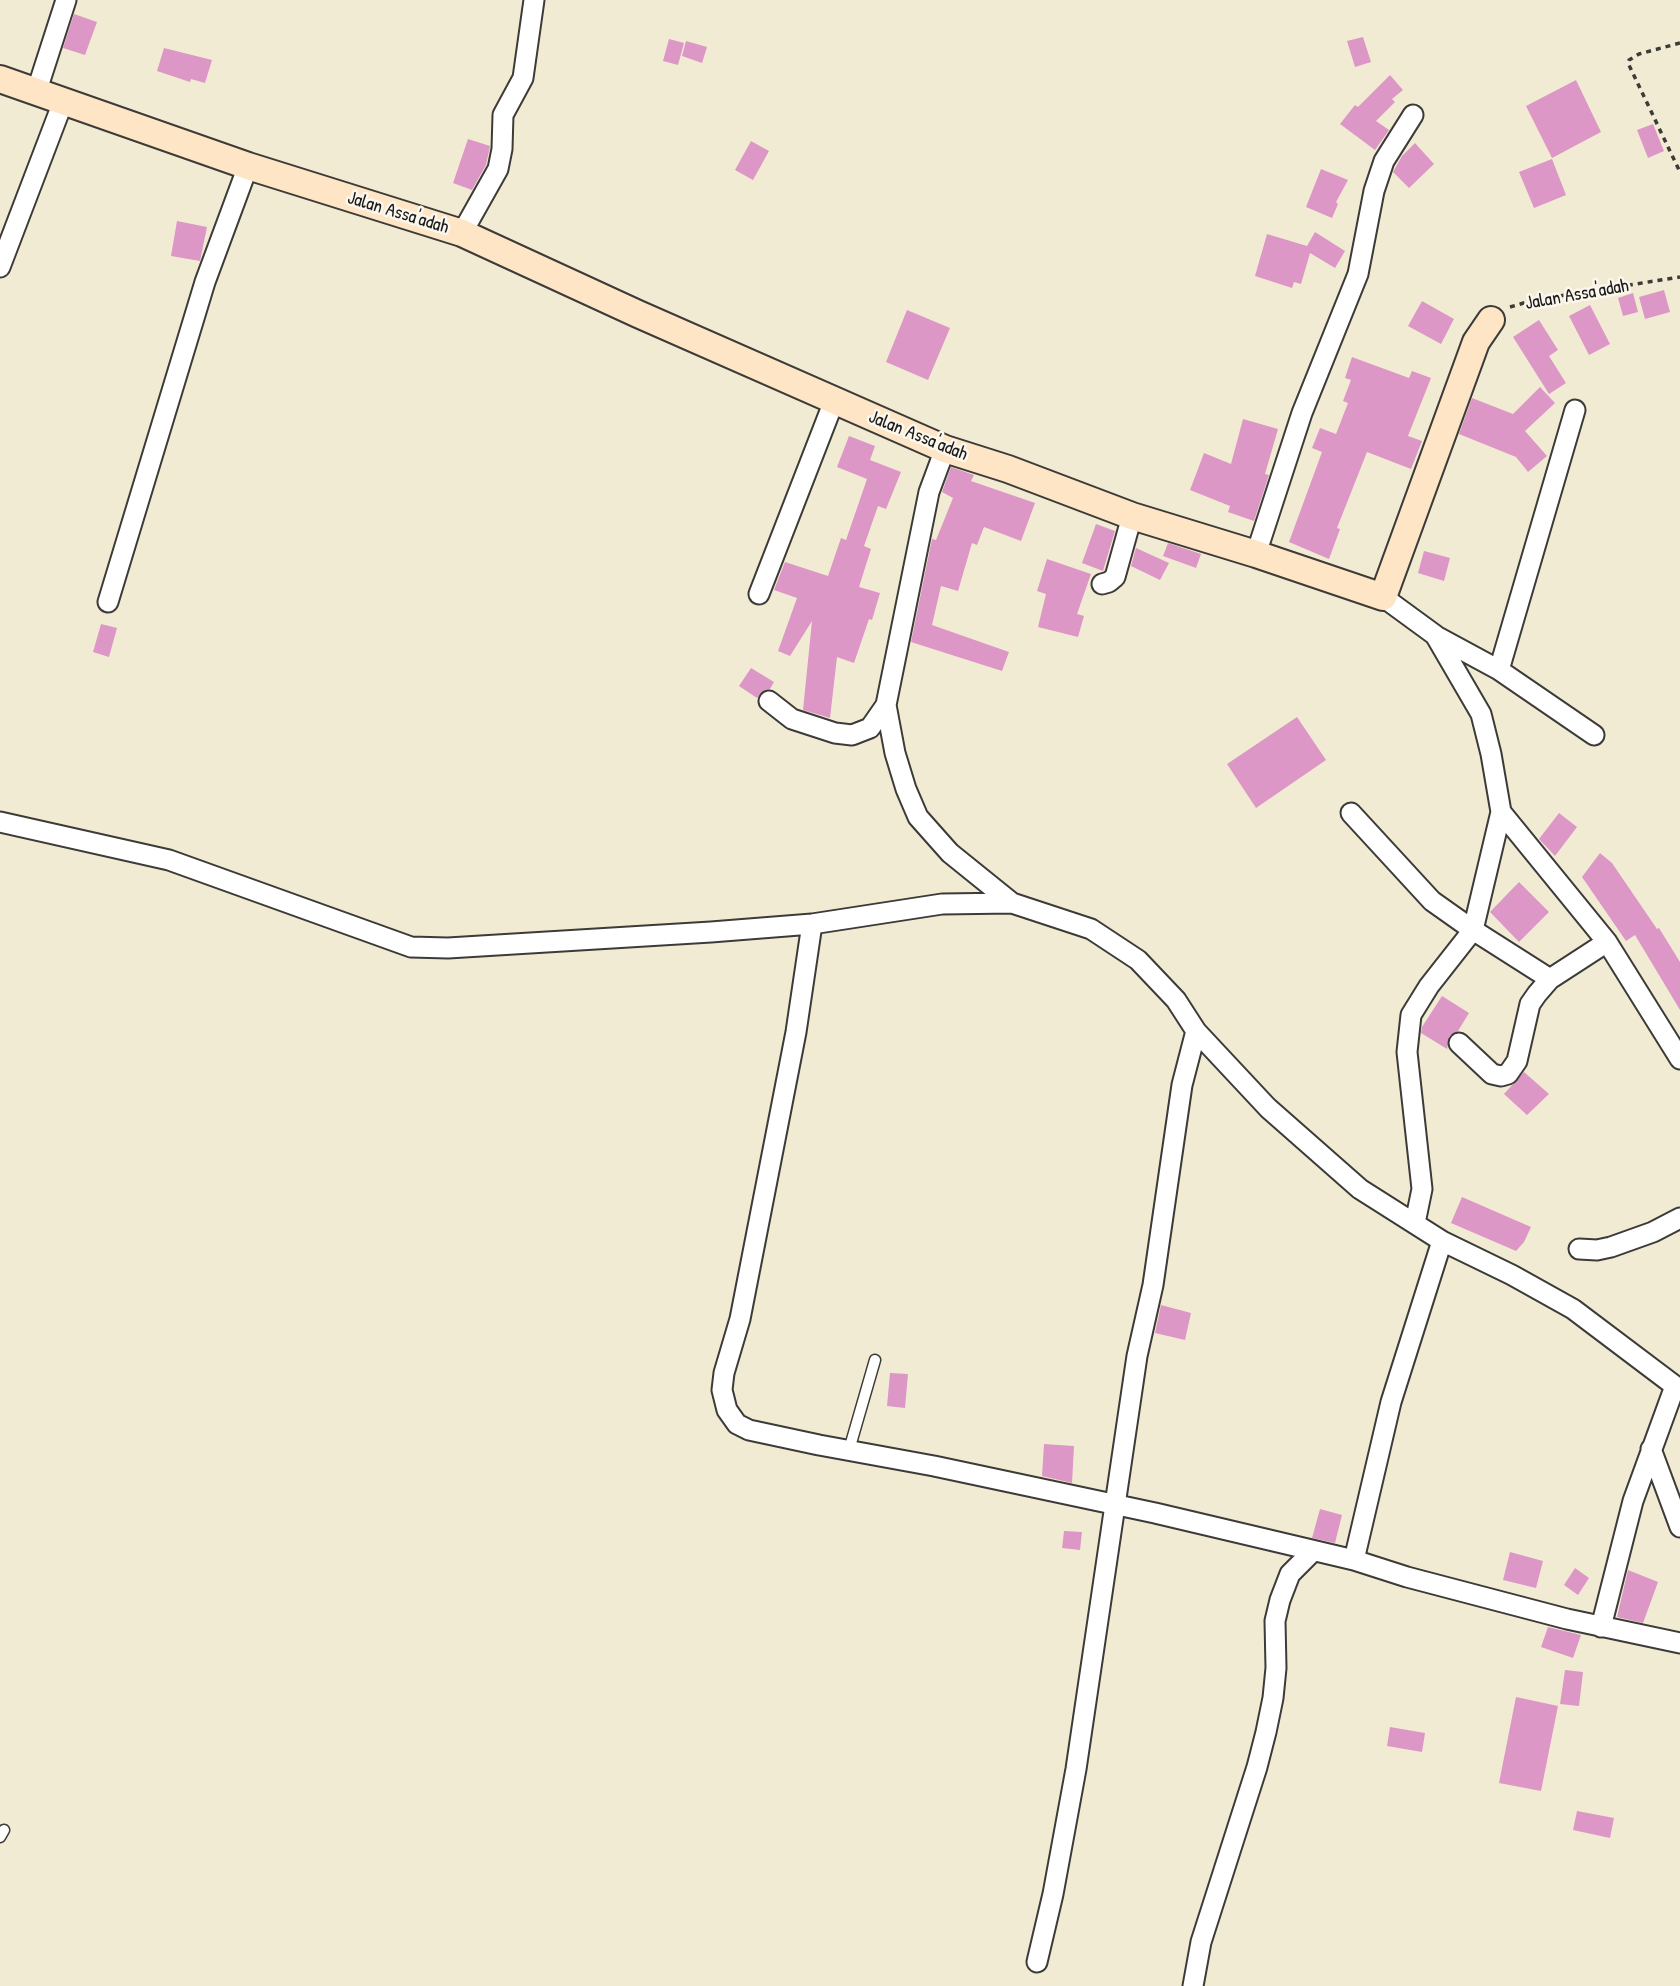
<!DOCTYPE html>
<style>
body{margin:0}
canvas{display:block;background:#f2ebd4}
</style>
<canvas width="1680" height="1986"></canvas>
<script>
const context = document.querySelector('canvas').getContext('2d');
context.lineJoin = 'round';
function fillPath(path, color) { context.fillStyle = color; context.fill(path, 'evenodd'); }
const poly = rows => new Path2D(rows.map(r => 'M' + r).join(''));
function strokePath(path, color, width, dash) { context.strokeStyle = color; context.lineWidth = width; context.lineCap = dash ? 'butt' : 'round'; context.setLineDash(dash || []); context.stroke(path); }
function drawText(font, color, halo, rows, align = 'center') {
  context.font = font + ' "Patrick Hand",sans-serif'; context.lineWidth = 5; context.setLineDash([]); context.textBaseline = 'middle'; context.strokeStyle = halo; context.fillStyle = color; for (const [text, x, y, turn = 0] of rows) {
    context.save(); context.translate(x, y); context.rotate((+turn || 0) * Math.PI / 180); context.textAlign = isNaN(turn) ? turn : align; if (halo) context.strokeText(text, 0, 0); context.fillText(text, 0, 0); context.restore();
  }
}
const building = poly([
 [74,14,97,22,85,55,63,48],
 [1363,37,1371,62,1355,67,1347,41],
 [669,39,684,43,678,65,663,61],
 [686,41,707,47,702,63,682,56],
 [164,48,212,60,205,83,191,79,190,82,157,71],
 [1390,75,1403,90,1392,99,1395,102,1376,121,1389,130,1375,150,1340,124,1355,105,1358,107],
 [1576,80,1601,132,1552,158,1526,106],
 [1653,124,1664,151,1648,158,1637,130],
 [468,139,490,146,486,165,472,190,453,183],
 [751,141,769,151,753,180,735,170],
 [1415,143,1434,164,1409,188,1393,172,1402,156],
 [1552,159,1566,195,1534,208,1519,172],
 [1321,169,1348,180,1336,202,1338,204,1332,218,1306,207],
 [177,221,207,227,200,261,171,256],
 [1315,232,1345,251,1335,268,1310,253,1301,284,1294,282,1292,288,1255,276,1267,234,1307,246],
 [1664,290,1670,312,1645,319,1639,297],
 [1633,293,1638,312,1623,316,1618,298],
 [1422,301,1454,319,1441,344,1408,326],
 [1590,305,1610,344,1589,355,1569,316],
 [907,310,950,328,928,380,886,362],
 [1539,320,1558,350,1549,356,1566,383,1549,394,1513,337],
 [1352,357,1409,378,1412,371,1431,378,1408,436,1422,441,1411,469,1367,452,1337,528,1340,529,1329,559,1289,542,1322,452,1312,448,1320,428,1336,434,1348,403,1343,401,1351,380,1345,378],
 [1540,387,1555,403,1525,431,1547,456,1528,472,1516,457,1459,434,1472,398,1513,414],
 [1243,419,1278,429,1265,474,1269,475,1254,521,1228,512,1230,506,1190,490,1204,453,1231,464],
 [849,436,875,446,870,460,901,472,886,509,878,506,864,546,871,549,859,587,880,593,872,620,869,619,854,663,837,657,830,718,803,710,812,621,790,656,778,651,797,598,774,590,785,562,828,576,841,538,846,540,867,479,837,467],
 [951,467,974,475,971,481,1035,503,1021,541,984,527,977,545,972,543,958,591,941,586,932,625,1009,652,1002,671,911,642,932,539,936,540,953,498,942,492],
 [1096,524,1115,531,1103,571,1082,563],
 [1168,543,1201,554,1196,568,1163,556],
 [1136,548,1169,563,1160,580,1131,566],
 [1424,551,1450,558,1444,581,1418,573],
 [1047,559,1091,574,1077,614,1084,616,1078,637,1038,627,1046,594,1037,591],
 [101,624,117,628,109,657,93,652],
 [751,668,774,682,770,689,764,690,757,698,739,686],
 [1297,717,1326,760,1256,808,1227,764],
 [1559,813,1577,827,1555,856,1539,839],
 [1600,853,1612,863,1657,929,1659,928,1680,962,1680,1010,1635,935,1626,941,1582,877],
 [1519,882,1549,912,1519,942,1490,912],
 [1442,996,1469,1013,1458,1031,1450,1035,1447,1049,1421,1033,1422,1027],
 [1524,1072,1549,1094,1527,1115,1504,1094],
 [1462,1197,1531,1227,1524,1242,1516,1251,1451,1223],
 [1161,1305,1191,1313,1185,1340,1155,1333],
 [890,1373,908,1374,905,1408,887,1406],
 [1044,1444,1074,1446,1072,1483,1042,1476],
 [1320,1509,1342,1515,1335,1543,1312,1538],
 [1064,1531,1082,1532,1080,1550,1062,1548],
 [1510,1552,1543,1561,1536,1588,1503,1580],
 [1575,1568,1589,1578,1578,1595,1564,1585],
 [1628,1570,1658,1582,1643,1623,1617,1617],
 [1548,1627,1581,1635,1573,1658,1541,1647],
 [1565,1670,1583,1672,1579,1706,1560,1704],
 [1516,1697,1558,1706,1541,1791,1499,1783],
 [1390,1727,1425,1733,1422,1752,1387,1746],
 [1577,1811,1614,1818,1610,1838,1573,1830]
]);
const path = poly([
 [1680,43,1639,54,1629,60,1628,63,1680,172],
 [1510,307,1534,300,1680,277]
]);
const lane = poly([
 [849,1450,875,1360],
 [0,1837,4,1830]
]);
const street = poly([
 [36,93,66,0],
 [462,233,498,169,502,149,503,115,523,78,534,0],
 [0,267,63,102],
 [1256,554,1302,413,1358,274,1374,191,1384,161,1413,115],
 [1102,584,1109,582,1115,577,1132,516],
 [759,594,834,401],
 [1383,597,1435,635,1481,714,1491,754,1501,812,1473,930,1550,979],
 [108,602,205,282,248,166],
 [1438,637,1499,670,1594,735],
 [1499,670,1575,410],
 [769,701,792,719,835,733,852,735,870,728,886,705,929,492,945,449],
 [886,705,895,753,906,789,918,817,950,853,1012,903,1091,929,1138,960,1176,1000,1196,1031,1268,1108,1360,1189,1442,1241,1391,1402,1354,1560],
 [1501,812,1607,942,1680,1059],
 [1351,813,1432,901,1473,930,1429,986,1411,1015,1407,1052,1422,1189,1415,1223],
 [0,822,169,860,411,947,448,948,711,932,812,924,942,904,1012,903],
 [812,924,796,1032,740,1319,724,1373,722,1390,727,1410,737,1424,749,1430,819,1445,934,1466,1155,1513,1354,1560,1407,1577,1567,1619,1680,1643],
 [1459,1043,1492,1074,1501,1076,1508,1074,1517,1061,1530,1004,1537,994,1550,979,1607,942],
 [1442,1241,1512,1275,1573,1309,1675,1386,1633,1501,1601,1627],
 [1579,1249,1597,1250,1611,1247,1653,1232,1680,1218],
 [1651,1449,1680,1527],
 [1037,1962,1053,1894,1076,1769,1137,1356,1153,1285,1182,1085,1196,1031],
 [1193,1986,1201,1942,1257,1767,1266,1732,1273,1698,1276,1668,1275,1621,1280,1600,1290,1574,1313,1551]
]);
const secondary = poly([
 [0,79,248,166,462,233,638,314,945,449,1008,469,1132,516,1256,554,1383,597,1476,342,1491,320]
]);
const streetNames = [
 ["Jalan Assa'adah",398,213,17],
 ["Jalan Assa'adah",1577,295,-10],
 ["Jalan Assa'adah",918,436,22]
];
fillPath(building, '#dc97c6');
strokePath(lane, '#3c3b38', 13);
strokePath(street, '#3c3b38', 23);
strokePath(secondary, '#3c3b38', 30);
strokePath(path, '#3c3b38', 3.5, [5, 5]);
strokePath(lane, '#fff', 10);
strokePath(street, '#fff', 19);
strokePath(secondary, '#fde5c5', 26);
drawText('19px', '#1c1c1c', '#fbf7ec', streetNames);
</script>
